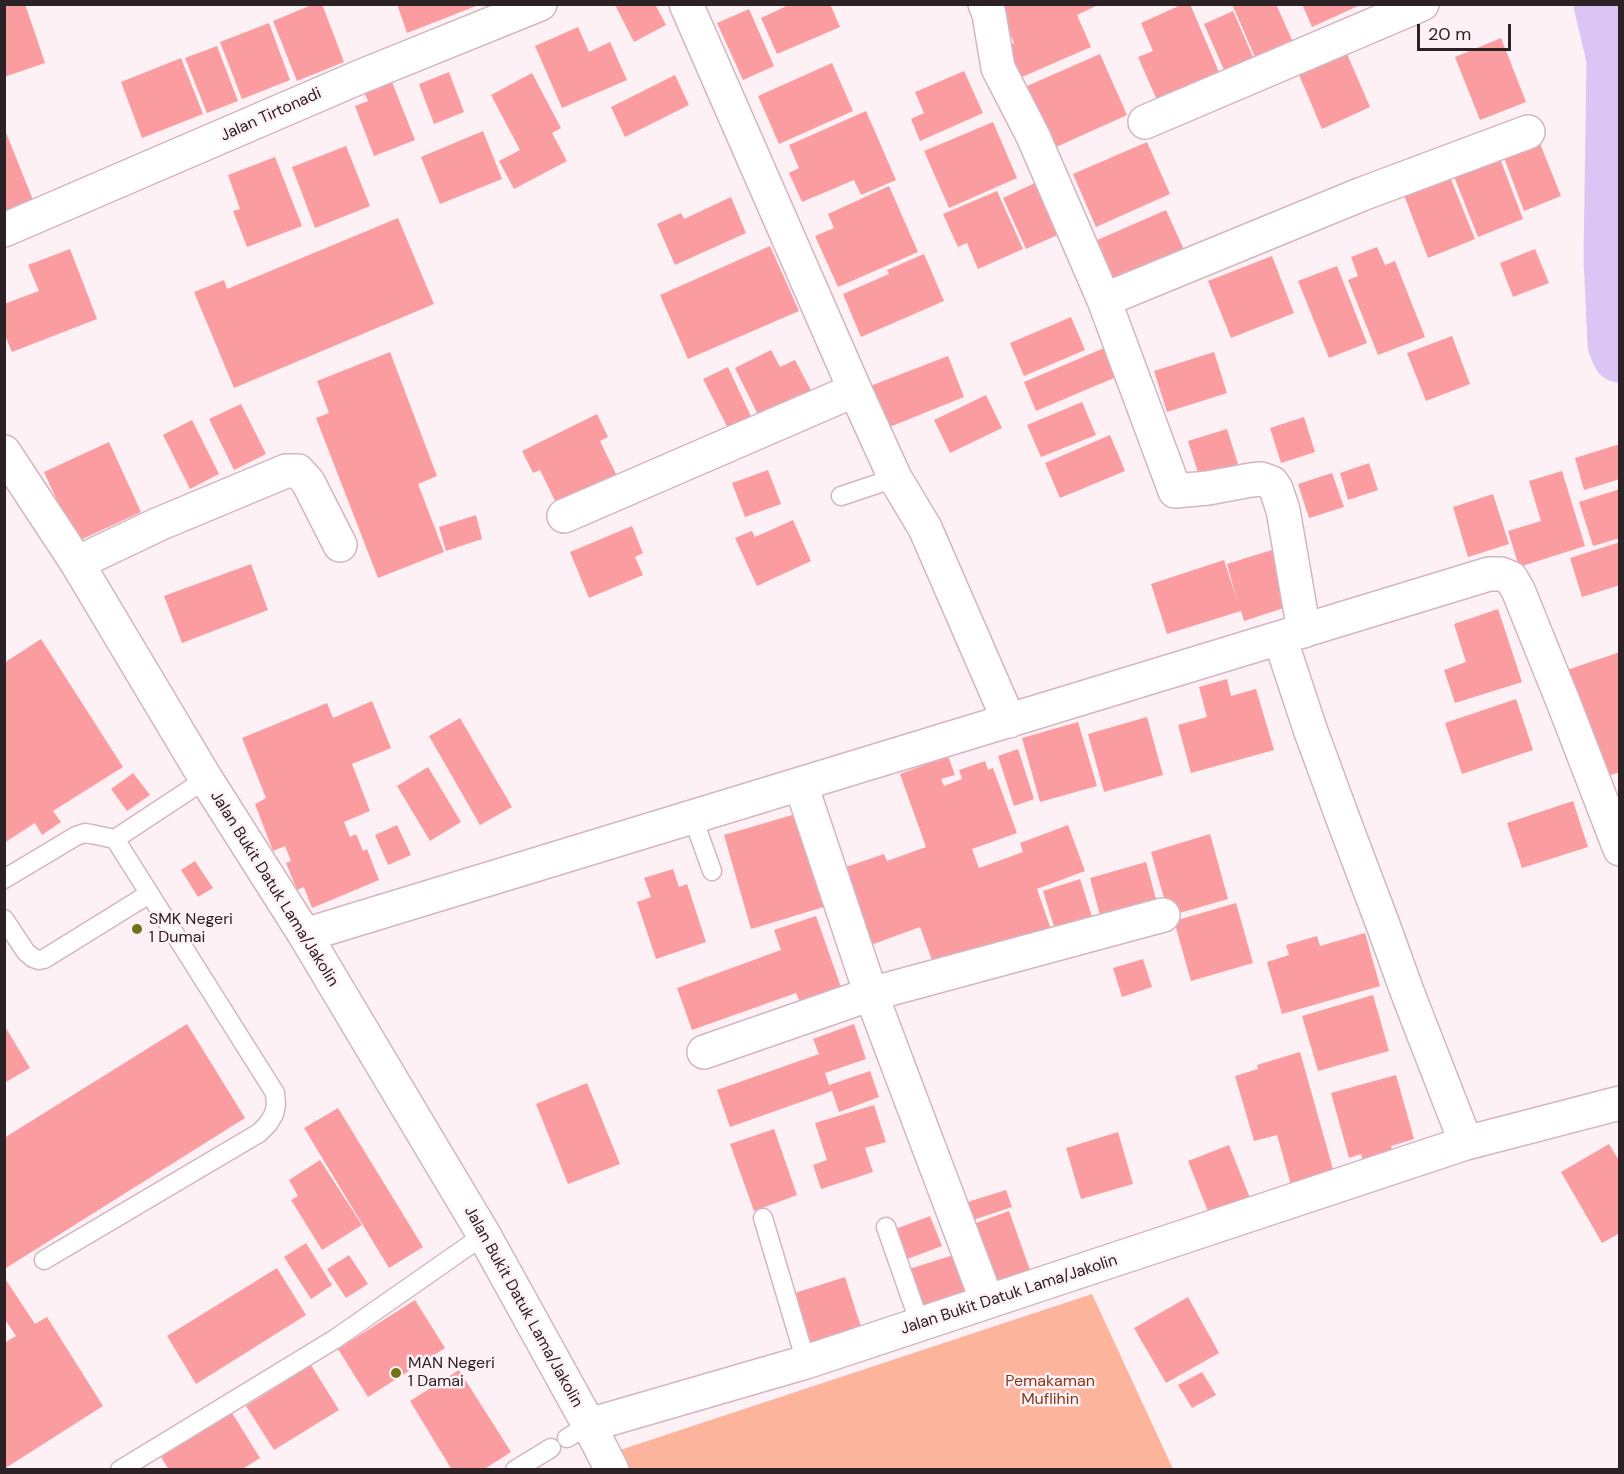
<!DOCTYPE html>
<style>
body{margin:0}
#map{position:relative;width:1624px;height:1474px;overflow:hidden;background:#fdf1f5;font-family:"DM Sans",sans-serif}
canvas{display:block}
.frame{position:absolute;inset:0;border:6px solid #2c2125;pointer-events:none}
.scale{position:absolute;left:1417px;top:24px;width:94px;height:27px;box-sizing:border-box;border:3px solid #2c2125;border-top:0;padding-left:8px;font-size:18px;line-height:21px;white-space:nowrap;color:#2c2125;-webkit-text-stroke:4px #fdf1f5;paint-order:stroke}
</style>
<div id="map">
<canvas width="1624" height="1474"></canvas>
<div class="frame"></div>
<div class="scale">20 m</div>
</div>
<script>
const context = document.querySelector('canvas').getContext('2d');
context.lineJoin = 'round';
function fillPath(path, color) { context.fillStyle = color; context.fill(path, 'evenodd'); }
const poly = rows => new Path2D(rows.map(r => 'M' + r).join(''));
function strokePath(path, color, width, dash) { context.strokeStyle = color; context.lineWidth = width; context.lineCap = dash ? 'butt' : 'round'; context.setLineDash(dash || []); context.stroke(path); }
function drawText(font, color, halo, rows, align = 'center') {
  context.font = font + ' "DM Sans",sans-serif'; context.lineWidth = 5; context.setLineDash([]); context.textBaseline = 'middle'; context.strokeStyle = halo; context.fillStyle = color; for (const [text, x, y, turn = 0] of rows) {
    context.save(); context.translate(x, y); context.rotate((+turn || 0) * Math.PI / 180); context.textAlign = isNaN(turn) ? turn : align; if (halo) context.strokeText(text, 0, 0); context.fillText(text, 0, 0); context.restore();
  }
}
const green = poly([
 [1092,1294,1173,1469,628,1470,617,1451]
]);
const river = poly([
 [1602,4,1615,59,1612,259,1616,344,1620,354]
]);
const building = poly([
 [4,4,25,4,45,63,4,77],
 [314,4,322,4,344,62,297,81,273,21],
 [397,4,475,4,476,6,407,33],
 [617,4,655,4,666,25,634,42,615,5],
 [791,4,830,4,840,27,777,54,761,18],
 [1009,4,1100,4,1077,15,1091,47,1015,80,1002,48,1014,43,1000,9],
 [1183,4,1190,4,1219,72,1157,100,1138,57,1153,51,1141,23],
 [1232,4,1276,4,1292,40,1255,57],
 [1302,4,1357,4,1358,6,1312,27],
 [749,9,774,66,743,80,717,23],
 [1233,11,1253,57,1224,70,1204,24],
 [269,23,290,80,242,99,220,42],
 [578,27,589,52,610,42,627,80,562,108,535,46],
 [1501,38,1526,102,1480,120,1455,57],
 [217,46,238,101,207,113,185,58],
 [1100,54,1127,115,1054,148,1027,86],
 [1347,54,1370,107,1322,129,1299,75],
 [181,58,203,114,142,138,121,82],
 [832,63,853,111,779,144,758,96],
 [964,71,983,113,920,141,911,119,924,113,915,92],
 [449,72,464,112,434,124,419,84],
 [532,73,561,128,552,133,567,161,514,189,499,161,520,150,491,95],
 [675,75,689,105,625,137,611,107],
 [390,77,415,140,374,156,355,106,368,101,362,88],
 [866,111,896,180,861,195,854,180,802,202,789,173,799,168,789,145],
 [993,122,1017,178,949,208,924,151],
 [5,130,33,200,5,212],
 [483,131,502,179,440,204,421,157],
 [1539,141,1561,196,1524,211,1503,155],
 [1147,142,1170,194,1096,227,1073,174],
 [346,146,370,206,315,228,292,167],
 [1499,156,1523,219,1478,237,1453,174],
 [275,157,302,226,247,247,233,211,240,209,228,175],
 [1450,177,1475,239,1428,258,1404,195],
 [1039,181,1062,233,1026,249,1003,198],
 [889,186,918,252,838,287,815,236,834,228,828,214],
 [997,191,1023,249,978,269,967,243,958,247,943,214],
 [731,197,746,233,675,265,657,224,681,213,684,219],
 [1166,210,1185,252,1113,283,1095,241],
 [398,218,434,304,234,388,194,292,224,280,227,289],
 [770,246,799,311,688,359,660,295],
 [1377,247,1385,265,1395,261,1425,337,1378,355,1348,280,1358,276,1351,257],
 [70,249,97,319,12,352,4,333,4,304,39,291,28,265],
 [1535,249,1549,283,1513,297,1500,263],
 [924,254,944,301,861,337,843,294,889,274,887,270],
 [1272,256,1294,313,1231,338,1208,281],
 [1337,266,1367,343,1329,358,1298,281],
 [1071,317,1085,350,1024,376,1010,343],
 [1452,336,1470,384,1426,401,1407,353],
 [1109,346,1121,375,1036,411,1024,382],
 [771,350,780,367,795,360,814,396,762,423,735,368],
 [390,352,437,476,418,484,444,552,378,578,316,418,329,413,317,381],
 [1214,352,1227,393,1167,412,1154,371],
 [948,356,964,397,882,430,865,388],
 [728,367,754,423,731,434,703,379],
 [986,395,1002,428,950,453,934,420],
 [1082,402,1096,435,1041,457,1027,425],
 [241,404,266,454,234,470,209,419],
 [597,414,608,437,600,441,617,476,557,505,540,470,533,473,522,451],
 [1304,417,1315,452,1281,463,1270,428],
 [192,420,219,474,190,489,163,435],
 [1227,429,1238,464,1199,476,1188,441],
 [1110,435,1125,471,1060,498,1045,463],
 [109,442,141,512,76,542,44,472],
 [1620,444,1620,479,1584,490,1575,458],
 [1369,463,1378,490,1348,500,1340,473],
 [768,470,781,504,745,517,732,483],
 [1562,471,1585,546,1519,567,1508,531,1541,521,1529,481],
 [1332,473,1344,507,1309,518,1298,484],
 [1620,489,1620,538,1593,546,1579,502],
 [1493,494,1509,544,1468,557,1453,507],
 [476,515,482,539,446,551,439,527],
 [793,520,811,561,757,586,735,538,752,531,755,537],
 [632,526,643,553,635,557,643,575,589,598,570,552],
 [1620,542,1620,585,1582,597,1570,558],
 [1275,549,1293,605,1244,621,1241,611,1167,634,1151,584,1224,560,1237,600,1227,564],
 [251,564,268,610,182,643,164,596],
 [1498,609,1522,682,1455,703,1444,670,1466,662,1454,624],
 [41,639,123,767,53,811,61,822,42,835,35,823,4,843,4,663],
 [1620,652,1620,772,1601,778,1564,671],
 [1227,679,1231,696,1256,689,1274,750,1191,773,1178,725,1207,717,1199,687],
 [1516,699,1533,750,1462,774,1445,723],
 [372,701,391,748,352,764,370,811,344,822,350,837,356,834,363,851,367,849,379,880,312,908,304,887,297,890,286,863,291,861,285,846,273,851,255,804,266,798,242,738,327,703,333,718],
 [1147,717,1163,775,1104,792,1088,734],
 [460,718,512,807,480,825,429,736],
 [1078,722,1097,786,1040,802,1022,738],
 [1018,749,1034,799,1014,806,998,756],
 [948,756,955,775,941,779,944,786,962,779,959,770,985,761,988,770,993,768,1017,833,972,849,979,868,1023,852,1020,843,1068,825,1085,871,1037,889,1053,935,934,966,920,927,868,946,840,869,884,854,887,861,926,847,900,774],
 [428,767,461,822,430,841,397,786],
 [133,773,150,795,127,811,111,789],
 [1573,801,1588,847,1522,868,1507,823],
 [799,813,827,906,751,929,724,835],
 [397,825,411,855,388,865,375,835],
 [1210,834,1228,899,1169,916,1151,852],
 [195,861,213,888,198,897,181,870],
 [1146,862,1160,914,1104,930,1090,878],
 [673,869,679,887,687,884,706,942,656,959,637,902,651,897,644,878],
 [1080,879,1093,920,1056,933,1043,891],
 [1236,903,1253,963,1191,981,1174,921],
 [816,916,841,987,800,1002,796,993,692,1030,677,988,781,950,774,930],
 [1365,933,1380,986,1282,1014,1267,962,1289,955,1286,945,1317,936,1320,946],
 [1143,959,1152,987,1122,997,1113,968],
 [1373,995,1389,1051,1318,1071,1302,1016],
 [187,1024,245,1118,6,1268,4,1265,4,1138],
 [854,1024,866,1059,825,1073,829,1085,870,1071,879,1097,839,1112,832,1091,730,1127,717,1090,819,1054,813,1039],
 [4,1025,30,1068,4,1083],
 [1300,1052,1334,1173,1291,1185,1277,1135,1254,1141,1235,1076,1258,1069,1257,1065],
 [1396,1075,1414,1139,1391,1146,1394,1158,1365,1167,1361,1154,1349,1158,1331,1093],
 [587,1083,620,1164,568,1184,536,1104],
 [874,1105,886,1142,865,1148,873,1172,821,1189,813,1165,827,1160,815,1123],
 [338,1108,423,1247,389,1268,304,1128],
 [774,1129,797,1195,754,1211,730,1144],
 [1118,1132,1133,1184,1081,1199,1066,1148],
 [1609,1144,1620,1162,1620,1233,1602,1243,1561,1172],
 [1229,1145,1252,1203,1211,1219,1188,1161],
 [320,1160,362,1225,322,1250,291,1200,298,1196,289,1180],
 [1006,1190,1012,1207,964,1223,958,1205],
 [1009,1211,1031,1273,989,1287,968,1226],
 [930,1216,942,1246,902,1261,890,1231],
 [306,1243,332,1285,311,1299,284,1257],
 [960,1253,972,1293,918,1309,906,1270],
 [349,1255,368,1284,346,1298,327,1269],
 [277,1268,306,1315,196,1384,167,1336],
 [4,1277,35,1324,47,1317,103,1406,4,1469,4,1343,16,1336,4,1318],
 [845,1277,861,1327,811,1343,795,1293],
 [1188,1297,1219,1353,1166,1383,1134,1328],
 [415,1300,445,1348,368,1397,338,1349],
 [311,1365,339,1410,274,1450,246,1406],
 [459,1370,511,1452,483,1470,452,1470,410,1401],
 [1202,1372,1216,1395,1192,1408,1178,1385],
 [232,1413,260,1458,241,1470,169,1470,161,1457]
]);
const service = poly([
 [841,496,895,478],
 [693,818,712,871],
 [4,879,76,836,85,833,91,834,115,839,206,779],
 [4,919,26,952,33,958,39,960,44,959,149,894],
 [763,1218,806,1362],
 [886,1227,920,1324],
 [44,1260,259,1133,268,1124,274,1114,276,1105,275,1093,115,839],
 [567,1438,589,1425],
 [120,1470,335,1339,484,1235],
 [515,1470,551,1448]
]);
const minor = poly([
 [686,4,855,390,895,478,925,528,1009,721],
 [985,4,989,14,998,68,1033,136,1104,300,1175,491,1208,488,1251,480,1261,479,1272,483,1276,489,1283,510,1304,631],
 [1145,122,1422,4],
 [4,230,362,76,540,4],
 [1104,300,1362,194,1528,132],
 [4,452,77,563,206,779,305,935,484,1235,589,1425,806,1362,1466,1143,1620,1103],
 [564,516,855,390],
 [77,563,159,524,286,471,298,471,308,482,340,545],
 [1280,638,1310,729,1346,827,1382,922,1408,994,1466,1143],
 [801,785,871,994,987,1301],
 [305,935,1489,574,1501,574,1511,578,1518,590,1564,704,1620,849],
 [704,1052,871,994,1163,915],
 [589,1425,612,1470]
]);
const markers = [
 [137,929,6,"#727319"],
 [396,1373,6,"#727319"]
];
const streetNames = [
 ["Jalan Tirtonadi",271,115,-24],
 ["Jalan Bukit Datuk Lama/Jakolin",274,889,58],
 ["Jalan Bukit Datuk Lama/Jakolin",1009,1295,-18],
 ["Jalan Bukit Datuk Lama/Jakolin",523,1307,61]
];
const poiNames = [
 ["SMK Negeri",149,920],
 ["1 Dumai",149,938],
 ["MAN Negeri",408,1364],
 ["1 Damai",408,1382]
];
const parkNames = [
 ["Pemakaman",1050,1382],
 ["Muflihin",1050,1400]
];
fillPath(green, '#fcb59c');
strokePath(river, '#dcc5f4', 57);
fillPath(building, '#fb9da0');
strokePath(service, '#d3b6c1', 21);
strokePath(minor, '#d3b6c1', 36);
strokePath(service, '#fff', 18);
strokePath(minor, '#fff', 33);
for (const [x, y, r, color] of markers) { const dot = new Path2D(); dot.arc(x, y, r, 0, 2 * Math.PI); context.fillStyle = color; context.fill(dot); strokePath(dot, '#fdf1f5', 2); }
drawText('16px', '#2c2125', '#fdf1f5', streetNames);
drawText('16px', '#2c2125', '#fdf1f5', poiNames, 'left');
drawText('16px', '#853819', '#fdf1f5', parkNames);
</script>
